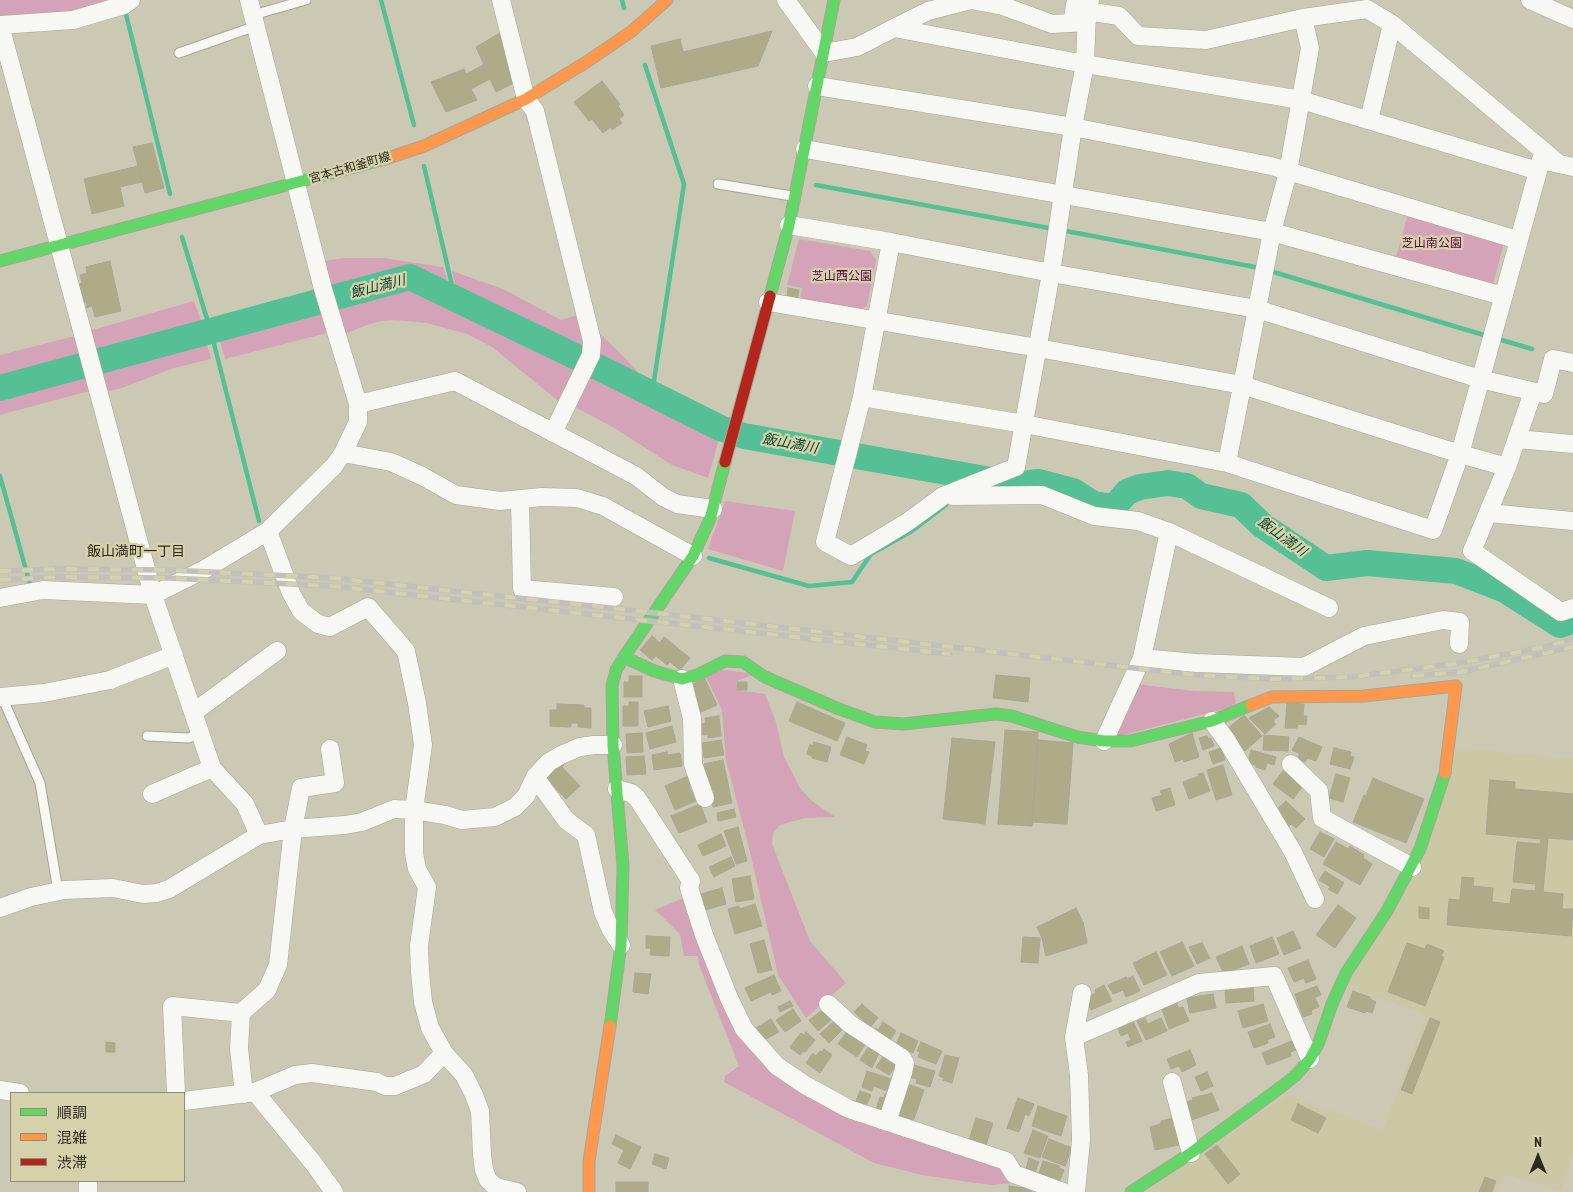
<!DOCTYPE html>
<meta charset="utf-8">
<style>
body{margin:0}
#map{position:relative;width:1573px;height:1192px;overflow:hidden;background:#cbc9b4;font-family:"PT Sans Narrow","Noto Sans JP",sans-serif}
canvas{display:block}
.legend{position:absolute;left:10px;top:1092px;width:175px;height:90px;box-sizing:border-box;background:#d4d1ab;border:1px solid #908e71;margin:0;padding:6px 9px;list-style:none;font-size:15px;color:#2b291b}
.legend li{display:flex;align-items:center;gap:10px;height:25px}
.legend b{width:25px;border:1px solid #908e71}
.north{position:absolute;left:1513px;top:1132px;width:50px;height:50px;-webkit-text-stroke:4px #d4d1ab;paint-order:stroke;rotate:0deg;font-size:14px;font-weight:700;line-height:20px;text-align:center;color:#2b291b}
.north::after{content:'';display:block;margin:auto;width:18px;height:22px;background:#2b291b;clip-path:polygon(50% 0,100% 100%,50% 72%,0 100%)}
</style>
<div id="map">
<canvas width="1573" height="1192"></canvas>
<ul class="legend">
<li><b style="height:6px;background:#63d668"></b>順調</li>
<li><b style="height:6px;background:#ff974d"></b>混雑</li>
<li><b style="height:6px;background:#b3261e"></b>渋滞</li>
</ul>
<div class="north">N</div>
</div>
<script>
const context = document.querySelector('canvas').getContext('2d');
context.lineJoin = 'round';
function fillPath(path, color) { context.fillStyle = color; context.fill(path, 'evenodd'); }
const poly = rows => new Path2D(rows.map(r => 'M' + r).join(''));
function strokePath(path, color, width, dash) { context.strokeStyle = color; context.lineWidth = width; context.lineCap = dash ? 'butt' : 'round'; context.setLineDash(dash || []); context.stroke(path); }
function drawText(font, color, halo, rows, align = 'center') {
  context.font = font + ' "PT Sans Narrow","Noto Sans JP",sans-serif'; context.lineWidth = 4.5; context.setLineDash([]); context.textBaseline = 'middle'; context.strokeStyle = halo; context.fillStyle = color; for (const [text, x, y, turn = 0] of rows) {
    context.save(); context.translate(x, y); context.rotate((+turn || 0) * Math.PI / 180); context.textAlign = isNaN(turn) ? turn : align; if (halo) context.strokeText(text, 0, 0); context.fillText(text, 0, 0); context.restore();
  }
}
const built = poly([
 [1458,748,1573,759,1573,1155,1561,1191,1505,1174,1498,1192,1147,1192,1287,1095,1383,1130,1426,1015,1349,986]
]);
const green = poly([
 [0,0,123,0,74,16,0,19],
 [1408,214,1504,243,1493,284,1396,257],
 [799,239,870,251,876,260,867,306,859,311,800,300,802,288,787,285],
 [344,258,383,258,443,267,449,286,411,270,331,289,324,261],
 [452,271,503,289,561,320,580,314,587,352,456,289],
 [409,286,579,367,562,404,492,347,467,334,427,323,395,320,381,321,364,326,345,334,337,306],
 [194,301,202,323,93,353,89,331],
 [321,311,327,333,225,359,219,337],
 [595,329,622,355,646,381,598,357],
 [79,335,85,358,0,379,0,355],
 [206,341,211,359,174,368,122,388,104,392,97,369],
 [89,372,93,390,0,415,0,395],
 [590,374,719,439,708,478,672,465,616,429,575,407],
 [725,501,795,511,783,571,708,549],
 [718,669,755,674,736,681,737,690,765,694,776,722,784,757,800,788,812,801,835,817,805,818,794,821,780,825,773,833,772,844,810,941,846,983,806,1018,778,975,751,856,726,760,722,710,705,675],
 [1135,684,1195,691,1234,692,1236,706,1115,737],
 [686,897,775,1071,1002,1165,1013,1176,1012,1183,992,1185,969,1182,922,1175,874,1163,724,1082,725,1076,739,1066,699,965,698,956,684,956,680,934,655,910]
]);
const stream = poly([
 [381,0,414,125],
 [622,0,624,8],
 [125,10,170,194],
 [645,65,684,184,652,394],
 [424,166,455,298],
 [816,185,1054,229],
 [1061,230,1260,268],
 [182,237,211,332,259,521],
 [1270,271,1487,336],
 [1495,338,1532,349],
 [0,476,31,588],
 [709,558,809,586,852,582,871,554,912,531,946,505]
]);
const river = poly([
 [0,388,410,277,614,375,720,428,744,436,991,480,1021,484,1039,482,1073,491,1093,504,1114,507,1127,492,1140,487,1168,483,1187,486,1201,496,1241,505,1263,526,1326,568,1367,563,1456,571,1505,590,1560,625,1573,621]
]);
const building = poly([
 [772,31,758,66,661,88,651,46,680,39,683,52,772,31],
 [500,33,514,83,496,92,476,47,500,33],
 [483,65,490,79,471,89,477,100,446,112,431,82,464,69,466,74,483,65],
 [602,81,620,104,618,106,624,115,619,119,622,123,612,130,611,127,603,133,592,119,589,121,574,102,602,81],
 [152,143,164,188,145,193,133,147,152,143],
 [138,166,142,182,120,187,124,206,92,214,84,179,138,166],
 [110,261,121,311,95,317,92,306,87,308,86,302,80,303,76,285,82,283,80,275,87,273,86,267,110,261],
 [788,288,799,290,797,300,787,298,788,288],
 [652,636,660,643,664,637,690,658,680,670,670,662,667,665,656,656,652,660,640,650,652,636],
 [996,675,1030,678,1028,702,993,698,996,675],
 [629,676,642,676,642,697,624,697,624,682,629,682,629,676],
 [705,679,717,705,701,712,689,686,705,679],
 [737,682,747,682,747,690,737,690,737,682],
 [629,702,638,702,638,726,623,726,623,706,629,706,629,702],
 [797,702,845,723,837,741,789,721,797,702],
 [1287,703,1304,704,1303,716,1307,716,1306,725,1298,724,1297,728,1285,728,1287,703],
 [557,704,584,705,584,708,591,708,591,728,578,727,578,723,571,723,571,727,550,726,550,710,557,710,557,704],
 [668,706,671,721,648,727,644,711,668,706],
 [1269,707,1279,716,1273,721,1276,724,1265,734,1249,718,1269,707],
 [1244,715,1262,736,1245,751,1226,730,1244,715],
 [719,716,721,736,708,738,708,734,702,735,701,724,706,723,705,718,719,716],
 [672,726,676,742,650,749,646,733,672,726],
 [1005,730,1038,732,1032,826,998,824,1005,730],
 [642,733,643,752,627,753,626,734,642,733],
 [1192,733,1199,757,1184,762,1183,759,1175,762,1169,744,1192,733],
 [1264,735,1289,737,1288,751,1263,750,1264,735],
 [1207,736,1208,739,1211,738,1214,746,1203,750,1199,738,1207,736],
 [847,737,867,745,865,751,869,752,864,764,840,755,847,737],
 [1299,737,1322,747,1316,761,1307,758,1305,762,1297,759,1300,754,1292,750,1299,737],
 [952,738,995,742,985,824,943,819,952,738],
 [721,740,724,755,704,758,702,743,721,740],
 [1038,740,1073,743,1067,824,1032,822,1038,740],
 [814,742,831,747,827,762,812,758,812,756,807,754,810,744,813,746,814,742],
 [1221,748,1225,760,1213,764,1209,752,1221,748],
 [1334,748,1351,752,1350,756,1354,757,1350,769,1330,764,1334,748],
 [1251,750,1276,757,1274,765,1267,763,1265,770,1256,767,1256,765,1248,763,1251,750],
 [667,752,668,755,680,753,682,766,654,770,652,755,667,752],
 [644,756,646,774,627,775,626,757,644,756],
 [559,759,564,765,562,767,580,786,566,799,543,775,559,759],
 [723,760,732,803,713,807,704,764,723,760],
 [1223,765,1232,795,1216,800,1207,770,1223,765],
 [1283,771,1303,786,1293,799,1273,784,1283,771],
 [1203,773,1210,791,1189,799,1183,782,1199,776,1198,774,1203,773],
 [1336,774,1350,778,1343,802,1329,798,1336,774],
 [688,776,692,784,689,786,696,801,675,810,665,786,688,776],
 [1373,778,1424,799,1406,843,1353,822,1364,795,1366,796,1373,778],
 [1490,780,1515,782,1515,789,1573,794,1573,840,1548,838,1543,892,1563,894,1562,909,1573,909,1571,936,1447,925,1449,899,1460,900,1462,877,1474,878,1473,886,1493,888,1492,902,1510,904,1512,889,1535,891,1536,884,1513,882,1517,842,1540,844,1541,839,1486,834,1490,780],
 [1170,788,1175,805,1156,811,1152,798,1162,795,1160,791,1170,788],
 [1286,801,1305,819,1296,828,1291,824,1288,827,1280,819,1282,816,1276,810,1286,801],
 [700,804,707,822,679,833,671,816,700,804],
 [734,809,736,817,718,821,717,813,734,809],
 [738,827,747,861,736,864,724,831,738,827],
 [1320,832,1334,839,1324,857,1310,849,1320,832],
 [721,834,726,846,703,856,698,845,721,834],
 [1336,842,1348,849,1350,846,1364,855,1363,858,1372,864,1360,885,1323,864,1336,842],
 [731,857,735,866,714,877,709,867,731,857],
 [1325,871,1344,883,1337,894,1328,889,1330,887,1319,880,1325,871],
 [750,876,754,899,736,902,732,879,750,876],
 [722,888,726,904,705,910,701,894,722,888],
 [755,904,762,926,735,934,728,909,739,906,740,909,755,904],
 [1338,905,1356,918,1335,948,1316,935,1338,905],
 [1419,907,1429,908,1429,919,1419,918,1419,907],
 [1076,908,1083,922,1087,943,1046,956,1042,938,1037,927,1076,908],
 [1293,931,1301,948,1284,955,1277,938,1293,931],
 [646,936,670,937,669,956,650,955,651,948,646,948,646,936],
 [1023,937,1040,938,1038,963,1021,962,1023,937],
 [1272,937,1279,954,1256,963,1250,946,1272,937],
 [764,940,772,970,758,973,750,944,764,940],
 [1182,942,1194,966,1172,976,1160,952,1182,942],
 [1202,943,1210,958,1197,964,1189,947,1202,943],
 [1407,943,1425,949,1427,944,1444,951,1441,956,1444,957,1425,1006,1388,992,1407,943],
 [1242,946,1249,964,1224,974,1216,957,1242,946],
 [1156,952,1167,975,1144,985,1133,963,1156,952],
 [1308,960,1316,979,1306,983,1304,978,1294,982,1288,968,1308,960],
 [635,973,651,974,648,994,633,992,635,973],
 [774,975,781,991,772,995,771,992,751,1001,745,988,774,975],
 [1133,976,1140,991,1126,997,1123,990,1113,994,1108,985,1126,977,1127,979,1133,976],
 [1104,985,1112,1001,1091,1010,1086,998,1096,993,1095,990,1104,985],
 [1253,985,1254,1001,1226,1003,1225,988,1253,985],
 [1317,986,1321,995,1315,997,1319,1007,1311,1010,1312,1014,1303,1017,1295,994,1317,986],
 [1353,991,1370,997,1370,999,1376,1002,1372,1013,1366,1011,1365,1013,1347,1007,1353,991],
 [1213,994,1216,1008,1190,1013,1187,998,1213,994],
 [790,1001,793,1006,780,1012,778,1007,790,1001],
 [862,1004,878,1018,868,1030,863,1025,865,1022,854,1012,862,1004],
 [1177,1004,1178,1008,1183,1007,1189,1021,1169,1029,1162,1009,1177,1004],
 [1263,1004,1268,1021,1243,1028,1238,1011,1263,1004],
 [793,1009,801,1021,785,1032,776,1020,793,1009],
 [824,1009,832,1019,818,1031,809,1020,824,1009],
 [1145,1018,1148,1024,1161,1018,1167,1031,1146,1040,1137,1021,1145,1018],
 [1430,1018,1440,1022,1412,1094,1401,1090,1430,1018],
 [771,1019,779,1032,764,1040,756,1028,771,1019],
 [834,1021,842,1030,829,1043,820,1034,834,1021],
 [1133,1021,1142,1041,1128,1047,1126,1042,1131,1040,1128,1033,1121,1036,1118,1028,1133,1021],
 [883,1022,896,1031,889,1042,873,1032,876,1028,878,1030,883,1022],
 [1270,1024,1275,1037,1267,1040,1268,1043,1254,1048,1248,1032,1270,1024],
 [847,1031,866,1043,857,1057,838,1044,847,1031],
 [806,1032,815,1040,805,1052,803,1051,800,1055,790,1047,801,1033,804,1035,806,1032],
 [901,1033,918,1041,913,1053,896,1044,901,1033],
 [1292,1041,1296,1050,1290,1052,1291,1056,1267,1065,1262,1053,1292,1041],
 [106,1042,115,1043,115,1052,106,1052,106,1042],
 [921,1042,942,1051,936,1064,918,1057,920,1052,917,1051,921,1042],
 [869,1046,879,1053,872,1068,860,1060,869,1046],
 [824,1049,832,1055,820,1073,806,1063,813,1053,816,1056,820,1051,822,1052,824,1049],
 [1190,1050,1196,1065,1182,1072,1179,1066,1171,1069,1167,1059,1190,1050],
 [885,1054,898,1063,889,1075,876,1067,885,1054],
 [945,1055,959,1058,952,1083,943,1080,944,1078,939,1076,945,1055],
 [914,1065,935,1071,930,1087,916,1083,917,1079,910,1077,914,1065],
 [867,1071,891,1079,887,1091,874,1086,872,1091,862,1087,867,1071],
 [1207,1072,1213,1086,1201,1091,1195,1077,1207,1072],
 [908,1084,924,1090,913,1122,897,1116,908,1084],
 [860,1091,871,1095,864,1110,854,1105,860,1091],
 [1212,1093,1219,1110,1192,1120,1186,1102,1193,1100,1192,1098,1212,1093],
 [885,1094,890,1095,885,1111,876,1109,880,1097,884,1098,885,1094],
 [1018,1098,1034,1104,1029,1116,1025,1114,1019,1132,1007,1128,1018,1098],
 [1298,1104,1326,1118,1318,1133,1291,1120,1298,1104],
 [1038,1106,1067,1116,1061,1136,1032,1126,1038,1106],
 [976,1118,993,1123,985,1148,968,1143,976,1118],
 [1173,1118,1174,1123,1172,1123,1174,1130,1178,1129,1181,1141,1178,1142,1179,1145,1155,1150,1150,1127,1161,1124,1161,1121,1173,1118],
 [1033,1130,1048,1136,1040,1158,1024,1153,1033,1130],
 [616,1135,641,1147,630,1169,618,1163,624,1150,612,1144,616,1135],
 [1049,1139,1072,1148,1065,1166,1042,1157,1049,1139],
 [1217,1145,1240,1174,1228,1184,1205,1154,1217,1145],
 [655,1154,669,1158,666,1169,652,1164,655,1154],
 [1029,1158,1039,1162,1034,1175,1025,1172,1029,1158],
 [1043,1161,1060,1166,1059,1168,1064,1170,1059,1183,1038,1176,1043,1161],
 [1485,1177,1496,1181,1492,1192,1479,1192,1485,1177],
 [616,1182,648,1182,648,1192,616,1192,616,1182],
 [1009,1186,1032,1189,1032,1192,1009,1192,1009,1186]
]);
const lane = poly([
 [253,15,306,0],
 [179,53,256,26],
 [718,184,792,196],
 [2,697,40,783,58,891],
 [147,736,189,738,199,732]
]);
const street = poly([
 [501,0,526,99,535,111,592,341,591,355,553,433],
 [786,0,824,53,857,47,894,28,1085,64,1301,100,1538,171],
 [1530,0,1573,19],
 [1087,11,1119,16,1138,36,1206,40,1303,18,1367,9,1392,24,1559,164],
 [1072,23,1076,0],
 [0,25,153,595,212,768,245,804,259,835],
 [0,25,73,20,124,5,131,0],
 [894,28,928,11,971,0,1003,6,1052,24,1087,22],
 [817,86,1073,127,1271,166,1518,240],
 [1369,120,1392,24],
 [805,149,1272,232,1503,296],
 [789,225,891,242,1051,273,1257,309,1480,379,1544,394,1553,359,1573,363],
 [891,242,862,397,825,542,851,556,906,523,943,496,1016,467,1051,273,1073,127,1085,64,1087,11,1090,0],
 [768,302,1038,348,1242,385,1460,454,1507,467],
 [1533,392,1507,467,1472,551,1561,612,1573,608],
 [862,397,1024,424,1227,463,1433,530,1460,454,1541,160,1573,167],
 [358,404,455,381,636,476,663,497,677,504,713,509],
 [1517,439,1573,444],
 [343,453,391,462,422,476,456,495,500,501,542,497,577,498,603,506,693,556],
 [1227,463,1272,232,1288,172,1310,48,1303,18],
 [953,496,1042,495,1094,516,1138,521,1169,532,1329,608],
 [520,500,522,589,614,597],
 [1489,513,1573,521],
 [268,531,291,593,301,611,318,624,330,627,368,607,406,651,417,703,423,745,414,810,414,853,417,869,427,887,419,946,420,972,423,1002,430,1028,444,1053,464,1075,474,1095,480,1111,482,1155,484,1170,488,1180,496,1187,517,1192],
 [0,598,43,590,153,595,205,569,268,531,334,466,343,453,358,422,358,404,323,289,249,0],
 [1142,658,1196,663,1304,667,1364,636,1443,620,1460,622,1459,644],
 [682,679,692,718,693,764,705,798],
 [0,697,44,693,110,680,174,655],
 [194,712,277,651],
 [1212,721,1227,741,1293,852,1315,899],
 [1104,741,1142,658,1169,532],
 [1291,764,1319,791,1322,818,1412,867],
 [535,777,566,820,586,835,603,912,611,930,621,945],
 [617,789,631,793,637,798,691,881,689,888,704,935,729,998,744,1029,777,1066,805,1085,849,1109,1006,1161,1014,1174,1063,1192],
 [152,794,212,768],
 [0,908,31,897,64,890,113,888,143,894,157,893,169,889,259,835,293,829,345,825,362,822,394,809,414,810,445,815,462,820,495,817,515,807,526,796,535,777,549,762,561,755,580,747,594,745,613,745],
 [828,1004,850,1024,902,1058,905,1063,903,1073,887,1122],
 [1074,1037,1199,983,1274,976,1310,1059],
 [1172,1082,1191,1153],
 [0,1090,20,1093],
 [255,1092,314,1164,334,1192],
 [176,1093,172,1006,241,1013],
 [244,1094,239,1049,241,1013,267,990,278,965,293,829,301,788,335,783,330,749],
 [184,1101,255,1092,295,1075,312,1073,377,1082,385,1086,395,1086,424,1074,444,1053],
 [88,1192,88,1181],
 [1076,1192,1081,1140,1079,1075,1074,1037,1082,993]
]);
const fast = poly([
 [0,261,385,159],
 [770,296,789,225,834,0],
 [624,657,654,671,682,679,697,675,725,661,743,662,765,677,839,709,875,722,903,724,996,714,1012,716,1077,737,1104,741,1130,741,1212,721,1251,705],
 [610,1026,621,945,623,866,613,745,612,686,616,670,624,657,693,556,710,519,725,462],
 [1131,1192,1191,1153,1281,1087,1296,1075,1310,1059,1319,1042,1332,1004,1346,973,1387,911,1420,849,1445,773]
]);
const slow = poly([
 [385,159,424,146,526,99,588,61,632,31,667,0],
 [1251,705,1272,697,1364,696,1456,686,1445,773],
 [589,1192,589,1161,610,1026]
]);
const jam = poly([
 [725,462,770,296]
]);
const rail = poly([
 [0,571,61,569,169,570,333,578,638,611,1195,675,1273,679,1352,677,1460,663,1549,646,1573,639],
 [0,580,59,577,169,578,331,586,950,654],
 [1413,676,1461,672,1573,647]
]);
const streetNames = [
 ["宮本古和釜町線",350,168,-16]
];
const parkNames = [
 ["芝山南公園",1432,244],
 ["芝山西公園",842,277]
];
const waterNames = [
 ["飯山満川",378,287,-14],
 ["飯山満川",790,444,10],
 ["飯山満川",1282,537,36]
];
const neighbourhoodNames = [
 ["飯山満町一丁目",136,552]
];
fillPath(built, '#cbc8a5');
fillPath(green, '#d5a3b8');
strokePath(stream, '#55c095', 4.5);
strokePath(river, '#55c095', 26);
fillPath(building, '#aeab89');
strokePath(building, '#a8a797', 1);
strokePath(lane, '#a7a695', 11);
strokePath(street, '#a7a695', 19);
strokePath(fast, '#a7a695', 13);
strokePath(slow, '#a7a695', 13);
strokePath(jam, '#a7a695', 13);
strokePath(lane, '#f7f7f4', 9);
strokePath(street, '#f7f7f4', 18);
strokePath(fast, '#63d668', 11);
strokePath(slow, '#ff974d', 11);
strokePath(jam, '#b3261e', 11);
strokePath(rail, '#c2c0bb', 5.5);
strokePath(rail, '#d4d1ab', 4, [11]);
drawText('12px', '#2b291b', '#d4d1ab', streetNames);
drawText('12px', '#5f0045', '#d4d1ab', parkNames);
drawText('italic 14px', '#094530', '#d4d1ab', waterNames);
drawText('14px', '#2b291b', '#d4d1ab', neighbourhoodNames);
</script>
